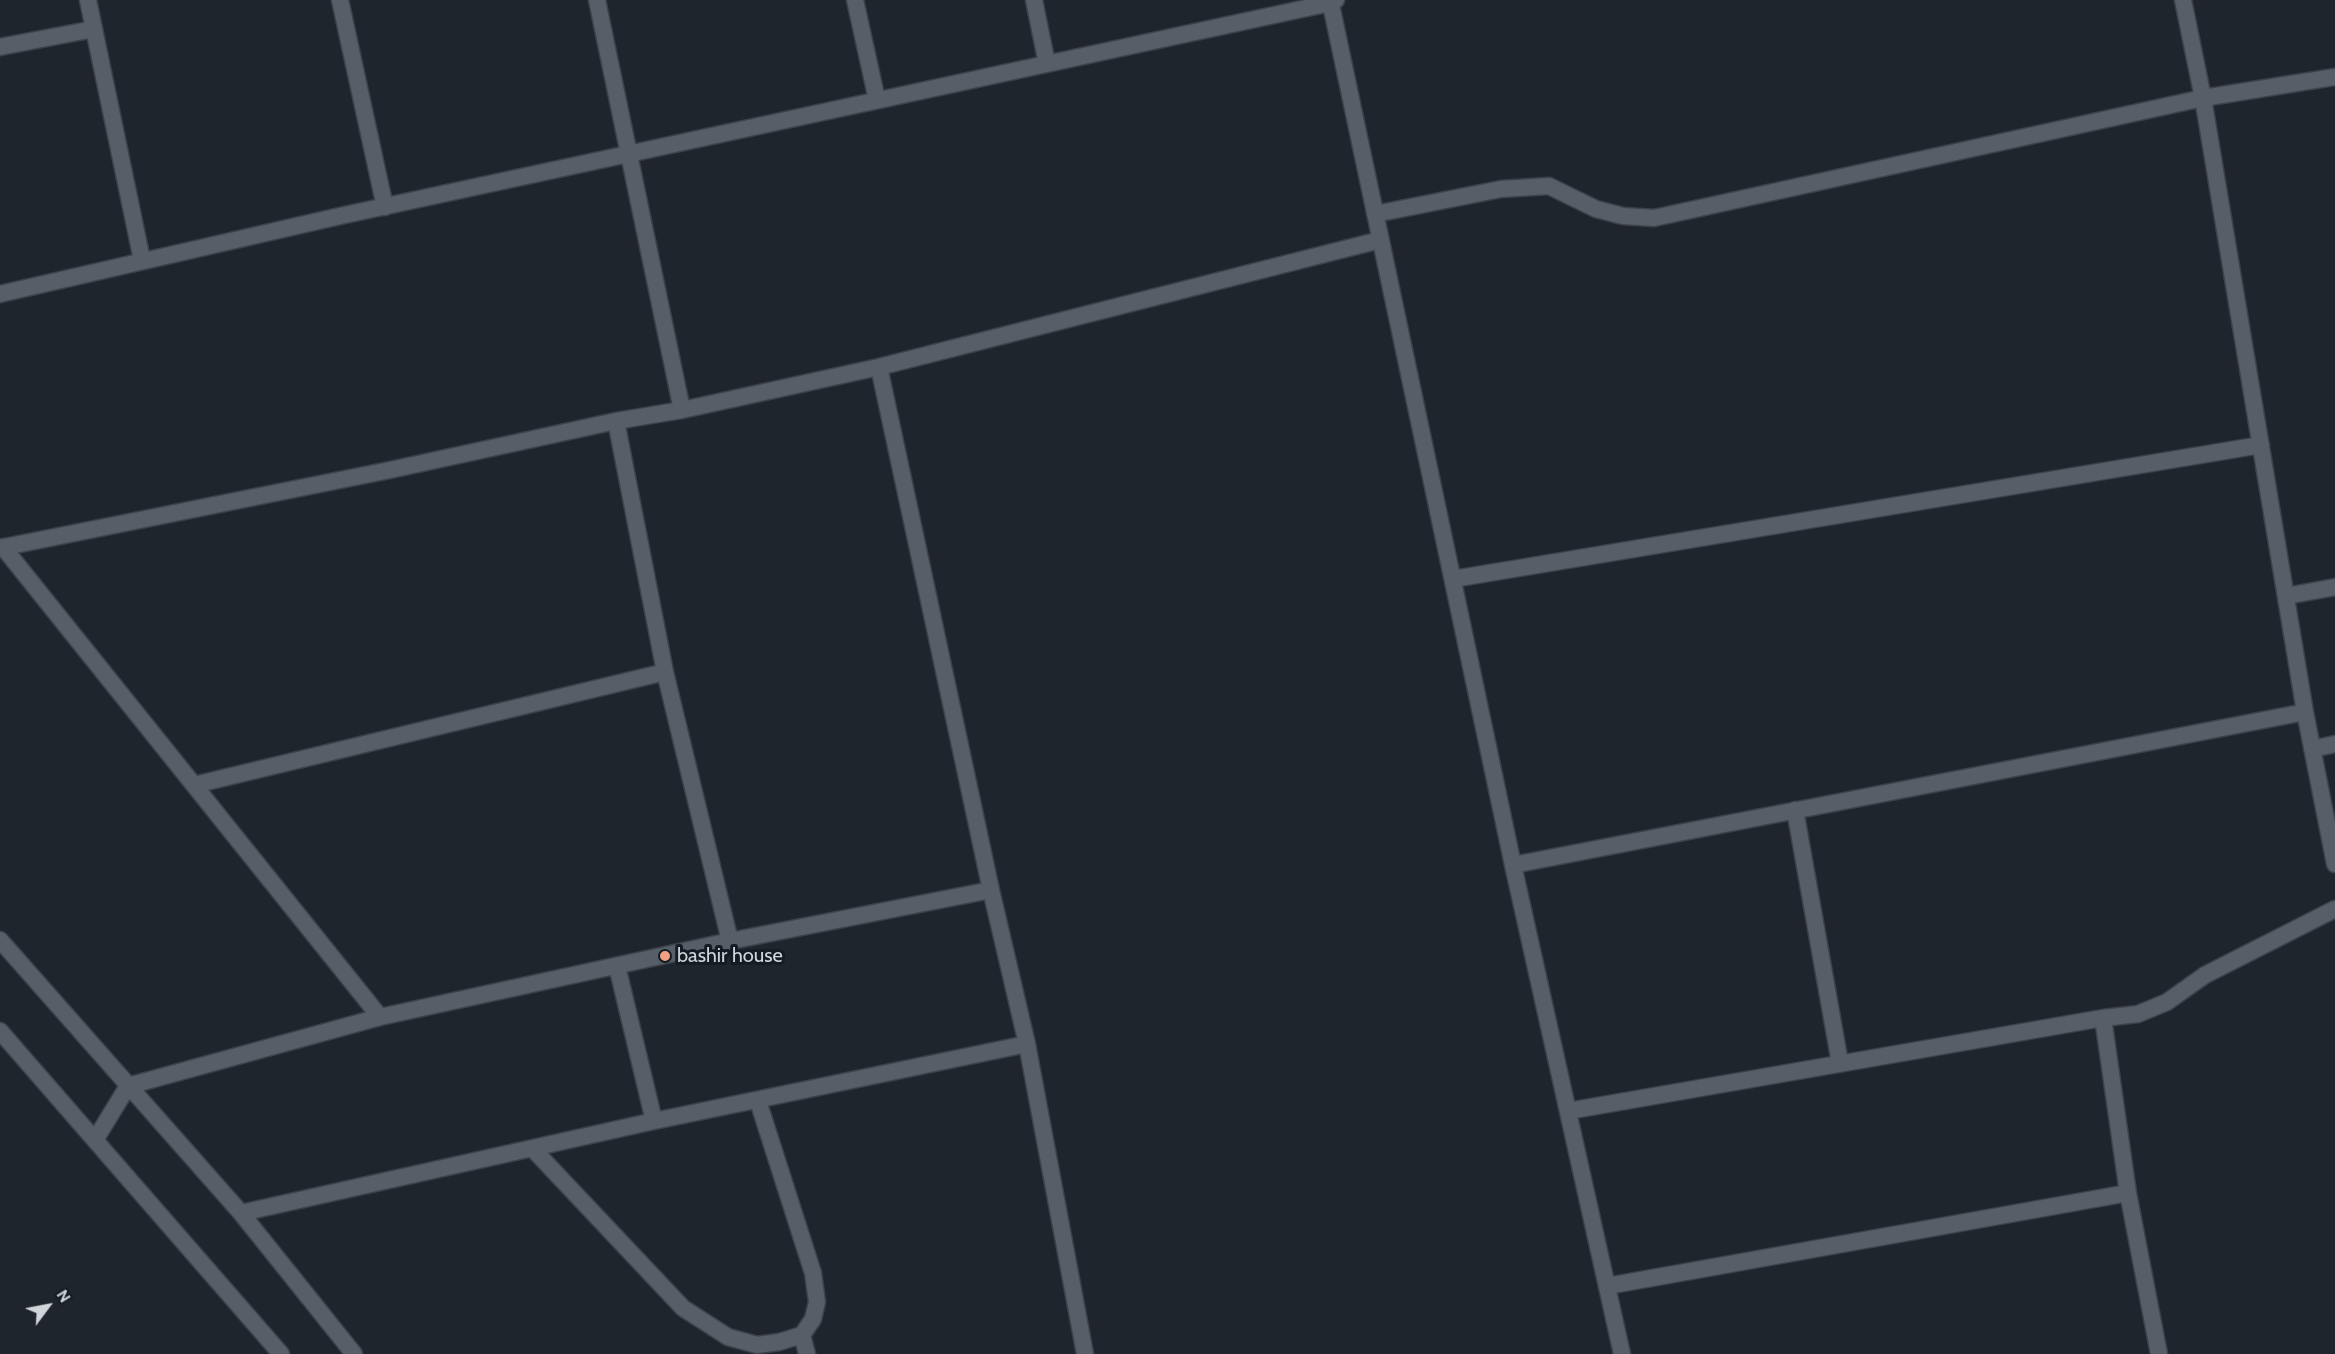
<!DOCTYPE html>
<style>
body{margin:0}
#map{position:relative;width:2335px;height:1354px;overflow:hidden;background:#1e252d;font-family:Cabin,sans-serif}
canvas{display:block}
.north{position:absolute;left:18px;top:1276px;width:60px;height:60px;-webkit-text-stroke:4px #141c23;paint-order:stroke;rotate:58deg;font-size:16px;font-weight:700;line-height:24px;text-align:center;color:#d0d5da}
.north::after{content:'';display:block;margin:auto;width:21px;height:27px;background:#d0d5da;clip-path:polygon(50% 0,100% 100%,50% 72%,0 100%)}
</style>
<div id="map">
<canvas width="2335" height="1354"></canvas>
<div class="north">N</div>
</div>
<script>
const context = document.querySelector('canvas').getContext('2d');
context.lineJoin = 'round';
const poly = rows => new Path2D(rows.map(r => 'M' + r).join(''));
function strokePath(path, color, width, dash) { context.strokeStyle = color; context.lineWidth = width; context.lineCap = dash ? 'butt' : 'round'; context.setLineDash(dash || []); context.stroke(path); }
function drawText(font, color, halo, rows, align = 'center') {
  context.font = font + ' Cabin,sans-serif'; context.lineWidth = 6; context.setLineDash([]); context.textBaseline = 'middle'; context.strokeStyle = halo; context.fillStyle = color; for (const [text, x, y, turn = 0] of rows) {
    context.save(); context.translate(x, y); context.rotate((+turn || 0) * Math.PI / 180); context.textAlign = isNaN(turn) ? turn : align; if (halo) context.strokeText(text, 0, 0); context.fillText(text, 0, 0); context.restore();
  }
}
const minor = poly([
 [88,0,142,260],
 [340,0,385,207],
 [597,0,682,410],
 [855,0,877,100],
 [1034,0,1047,64],
 [1330,0,1513,865,1622,1354],
 [2183,0,2203,98,2305,712,2335,864],
 [0,47,94,29],
 [1375,214,1501,189,1549,186,1596,209,1623,216,1654,218,2203,98,2335,77],
 [0,294,340,216,1330,3,1336,0],
 [879,367,991,890,1027,1044,1085,1354],
 [616,421,665,672,730,941],
 [3,547,380,1017],
 [0,548,390,470,616,421,682,410,879,367,1380,240],
 [1453,579,2261,445],
 [2286,596,2335,587],
 [2312,749,2335,744],
 [194,785,665,672],
 [1795,810,1840,1063],
 [1513,865,2305,712],
 [0,940,241,1213,354,1354],
 [617,966,654,1121],
 [2103,1018,2128,1193,2159,1354],
 [0,1031,281,1354],
 [1568,1111,2103,1018,2138,1014,2167,1002,2205,975,2335,909],
 [95,1140,128,1086,380,1017,730,941,991,890],
 [532,1148,683,1308,728,1337,757,1345,779,1342,802,1335,813,1319,817,1302,813,1273,758,1101],
 [241,1213,654,1121,1027,1044],
 [1607,1286,2128,1193],
 [802,1335,807,1354]
]);
const markers = [
 [665,956,6,"#f39f84"]
];
const poiNames = [
 ["bashir house",677,956]
];
strokePath(minor, '#3c4248', 19);
strokePath(minor, '#565e67', 16);
for (const [x, y, r, color] of markers) { const dot = new Path2D(); dot.arc(x, y, r, 0, 2 * Math.PI); context.fillStyle = color; context.fill(dot); strokePath(dot, '#141c23', 2); }
drawText('20px', '#d0d5da', '#141c23', poiNames, 'left');
</script>
